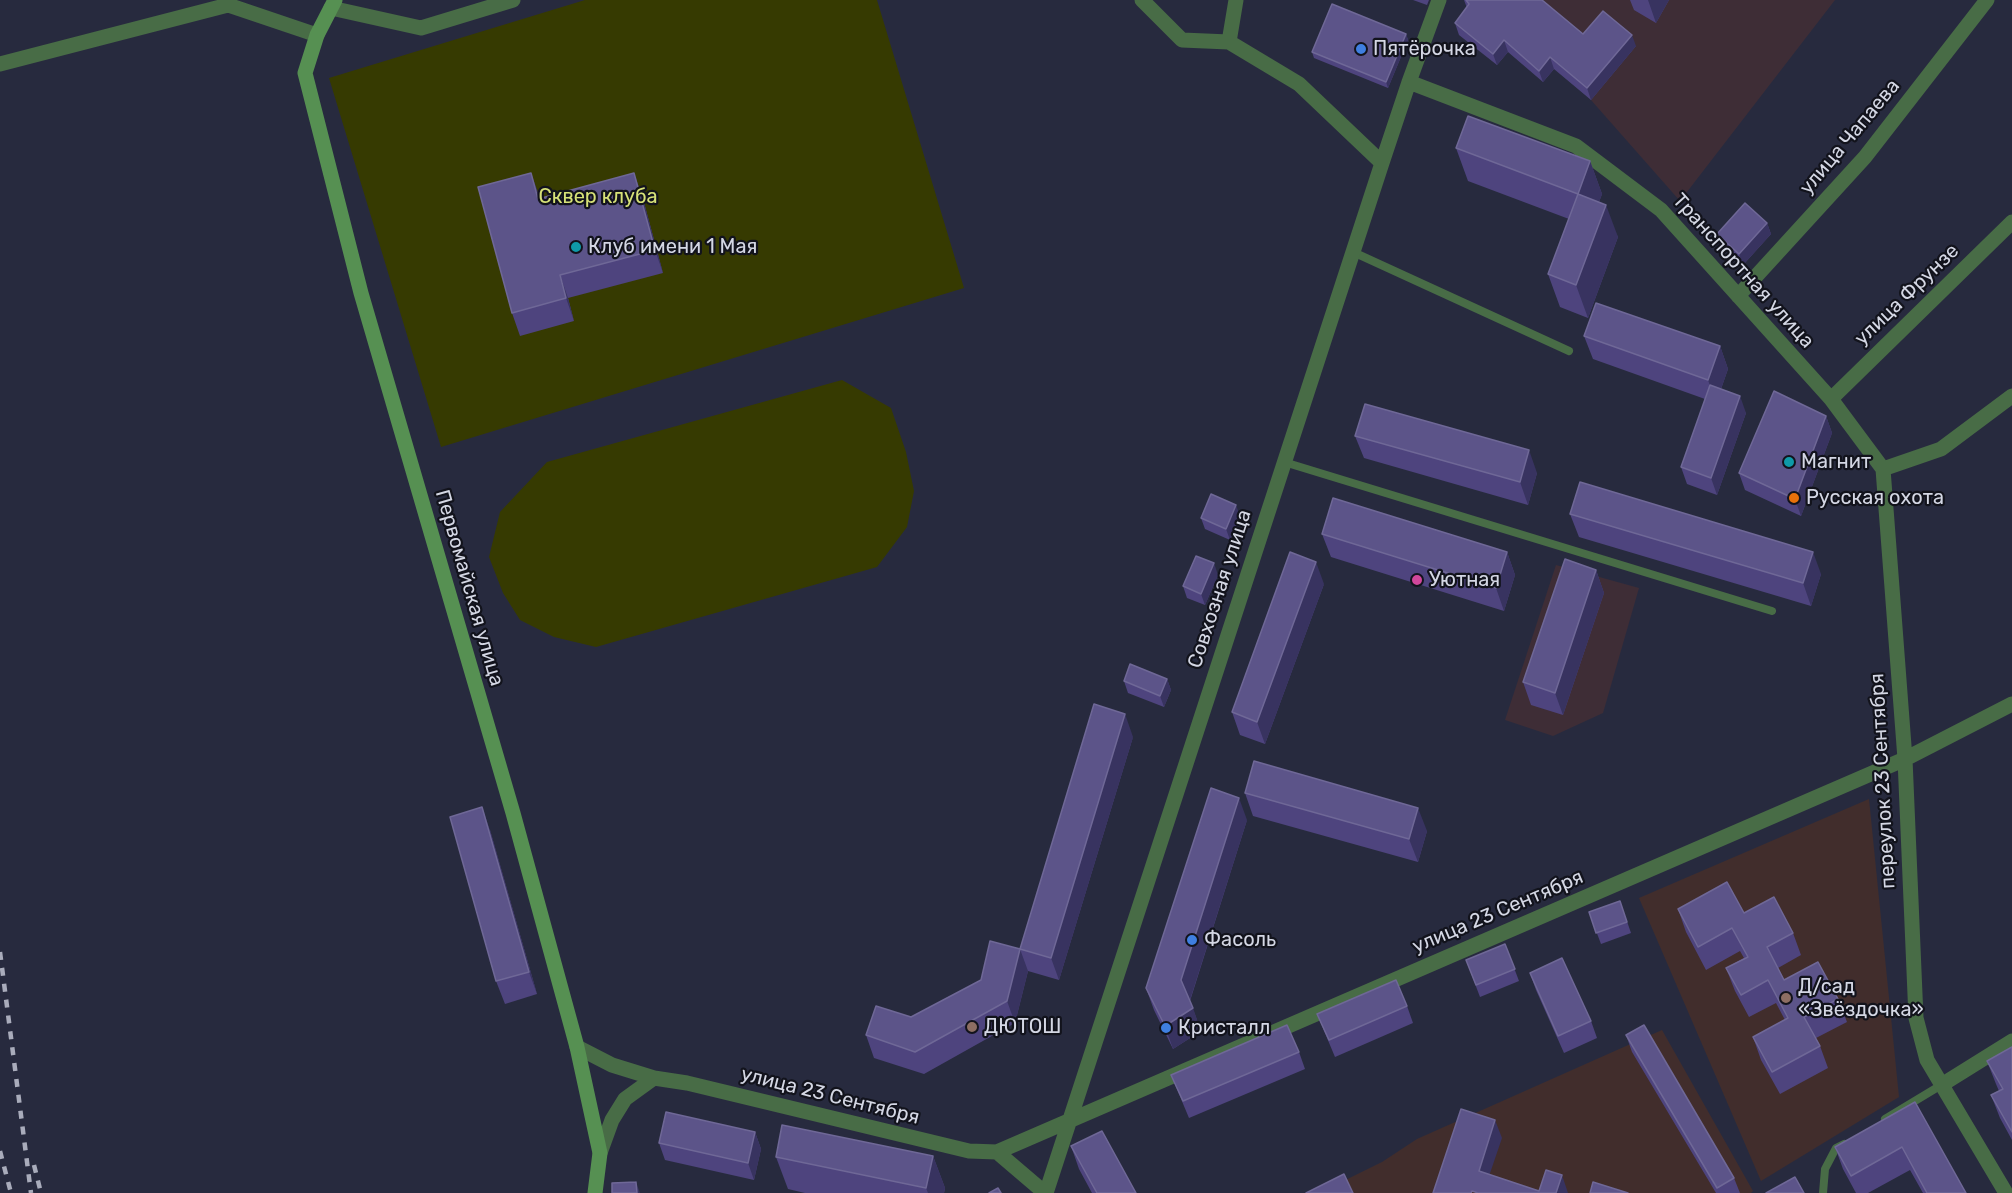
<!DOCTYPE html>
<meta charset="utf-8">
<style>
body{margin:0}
canvas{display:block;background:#272a3e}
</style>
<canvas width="2012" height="1193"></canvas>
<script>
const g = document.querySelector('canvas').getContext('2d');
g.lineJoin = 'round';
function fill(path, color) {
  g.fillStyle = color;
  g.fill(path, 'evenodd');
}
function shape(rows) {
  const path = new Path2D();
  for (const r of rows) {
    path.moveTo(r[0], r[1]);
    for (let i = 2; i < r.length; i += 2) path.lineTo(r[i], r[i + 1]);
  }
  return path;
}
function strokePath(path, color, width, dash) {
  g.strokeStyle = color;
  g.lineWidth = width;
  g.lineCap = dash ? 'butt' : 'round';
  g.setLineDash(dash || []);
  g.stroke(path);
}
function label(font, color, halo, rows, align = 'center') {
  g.font = font + ' Rubik,sans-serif';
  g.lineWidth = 4.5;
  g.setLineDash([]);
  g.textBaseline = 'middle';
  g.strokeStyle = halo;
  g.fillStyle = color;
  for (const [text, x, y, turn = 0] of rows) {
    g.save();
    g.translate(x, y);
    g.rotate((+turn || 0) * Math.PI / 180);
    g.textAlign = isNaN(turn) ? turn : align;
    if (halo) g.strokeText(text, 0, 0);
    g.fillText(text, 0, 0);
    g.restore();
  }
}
fill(shape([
 [1533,0,1835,0,1680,201,1591,100,1636,46,1587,46],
 [1556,565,1639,588,1603,713,1553,736,1505,720]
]), '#3e2d36');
fill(shape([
 [1869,799,1899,1097,1761,1181,1639,898],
 [1662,1030,1753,1191,1751,1193,1319,1193,1382,1162,1417,1139]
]), '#412d2c');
fill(shape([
 [585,0,877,0,964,288,441,447,329,78],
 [842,380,891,408,906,452,914,491,907,527,877,567,596,647,554,637,520,620,503,593,489,557,500,512,547,462]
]), '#363a01');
strokePath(shape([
 [1353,252,1569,351],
 [1284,462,1772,611],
 [1885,1119,1943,1084],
 [1823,1193,1825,1169,1836,1148,1844,1144]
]), '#486c46', 8);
strokePath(shape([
 [1142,0,1182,40,1229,42,1299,84,1382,163],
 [331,8,421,28,513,0],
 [1229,42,1236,0],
 [0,64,228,5,317,35],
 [1409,82,1576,146,1661,210,1831,399,1883,469],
 [1738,296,1865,157,1987,0],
 [1831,399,2012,222],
 [1883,469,1905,759,1916,1018,1927,1060,2006,1193],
 [1883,469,1941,449,2012,396],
 [577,1047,612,1065,654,1078,687,1083,969,1151,997,1152,1905,759,2012,704],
 [1943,1084,2012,1041],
 [997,1152,1045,1193],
 [600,1153,612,1120,625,1099,654,1078],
 [1046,1193,1382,163,1409,82,1439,0]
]), '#486c46', 15);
strokePath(shape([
 [335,0,317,35,305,73,361,293,513,813,577,1047,600,1153,595,1193]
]), '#569052', 15);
strokePath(shape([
 [0,952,31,1193],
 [0,1151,11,1193],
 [34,1165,41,1193]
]), '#a9acbb', 4.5, [8, 8]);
fill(shape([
 [1413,0,1429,0,1427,5],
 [1464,0,1542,0,1583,34,1636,46,1591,100,1554,69,1543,82,1508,52,1497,65,1459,35,1455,23,1467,8],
 [1630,0,1669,0,1656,23,1634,10],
 [1406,34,1408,40,1388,88,1314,58,1312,52],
 [1456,148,1590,161,1602,194,1599,202,1618,237,1588,318,1560,307,1548,274,1569,219,1468,181],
 [642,195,663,273,568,298,574,321,520,336,512,313,540,198],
 [1767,223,1771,234,1743,265,1721,245,1717,234],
 [1584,336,1720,346,1728,369,1721,389,1746,413,1717,495,1687,484,1681,467,1705,399,1593,359],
 [1826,416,1832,433,1801,516,1745,490,1739,473],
 [1355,436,1537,473,1528,505,1364,458],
 [1570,514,1821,574,1811,606,1579,537],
 [1240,516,1230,540,1205,529,1201,518],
 [1322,534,1507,552,1515,575,1504,611,1331,557],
 [1596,570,1604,593,1563,715,1531,705,1523,682],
 [1218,575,1205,605,1187,598,1183,586],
 [1324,584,1265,744,1240,735,1232,712],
 [1167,679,1171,690,1164,707,1128,693,1124,681],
 [1133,737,1059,980,1028,971,1015,1023,924,1074,874,1058,866,1035,911,1017,981,980,1020,949],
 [1245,793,1427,831,1418,862,1253,816],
 [1247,820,1190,1001,1201,1031,1173,1049,1154,1010,1146,988],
 [490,830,537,994,505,1004,496,981],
 [1620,901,1631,933,1601,944,1589,912],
 [1678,909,1744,913,1793,933,1801,955,1778,968,1784,980,1838,999,1847,1022,1816,1038,1820,1046,1828,1068,1780,1094,1761,1060,1753,1037,1785,1020,1776,1003,1749,1017,1735,991,1726,968,1744,958,1740,951,1706,970,1686,932],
 [1505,944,1519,981,1480,997,1466,960],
 [1530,973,1591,1021,1597,1038,1564,1053,1536,990],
 [1407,1006,1413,1023,1335,1057,1317,1014],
 [1626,1035,1734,1178,1740,1193,1716,1193,1632,1052],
 [2012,1047,2012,1140,2000,1118,1991,1095,1999,1091,1996,1084,1987,1061],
 [1299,1052,1305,1069,1189,1118,1171,1075],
 [1915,1102,1966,1193,1923,1193,1910,1170,1868,1193,1856,1193,1843,1169,1835,1147],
 [755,1132,761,1149,754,1180,665,1160,659,1143],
 [1071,1146,1136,1193,1092,1193,1079,1169],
 [933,1156,945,1188,944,1193,805,1193,788,1189,776,1157]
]), '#4e447e');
fill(shape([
 [1648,0,1669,0,1656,23],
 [1406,34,1408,40,1388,88,1386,82],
 [1632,35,1636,46,1591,100,1587,88],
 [1504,40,1508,52,1497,65,1493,54],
 [1550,57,1554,69,1543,82,1539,71],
 [1590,161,1602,194,1590,227,1578,194],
 [531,173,539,195,546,221,538,199],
 [634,173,642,195,663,273,655,250],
 [1606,205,1618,237,1588,318,1576,285],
 [1767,223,1771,234,1743,265,1739,254],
 [560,275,568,298,574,321,566,298],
 [1720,346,1728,369,1716,403,1708,380],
 [1740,396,1746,413,1717,495,1711,478],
 [1826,416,1832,433,1801,516,1795,499],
 [1529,450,1537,473,1528,505,1520,482],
 [1236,505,1240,516,1230,540,1226,529],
 [1507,552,1515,575,1504,611,1496,588],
 [1813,552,1821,574,1811,606,1803,583],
 [1316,562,1324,584,1265,744,1257,722],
 [1214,563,1218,575,1205,605,1201,594],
 [1596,570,1604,593,1563,715,1555,693],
 [1167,679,1171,690,1164,707,1160,696],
 [1125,714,1133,737,1059,980,1051,958],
 [1239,798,1247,820,1189,1003,1181,980],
 [482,807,490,830,537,994,529,972],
 [1418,808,1427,831,1418,862,1409,839],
 [1020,949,1028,971,1015,1023,1007,1001],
 [1193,1008,1201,1031,1173,1049,1165,1026],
 [1495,1120,1502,1138,1485,1188,1479,1171],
 [755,1132,761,1149,754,1180,748,1163],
 [933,1156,945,1188,944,1193,928,1193,926,1188],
 [1562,1175,1568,1193,1556,1193],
 [636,1182,640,1193,637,1193]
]), '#383360');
const building = shape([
 [1466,0,1542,0,1583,34,1603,11,1632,35,1587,88,1550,57,1539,71,1504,40,1493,54,1455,23,1469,4,1466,0],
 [1332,4,1406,34,1386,82,1312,52,1332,4],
 [1468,116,1590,161,1578,194,1456,148,1468,116],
 [531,173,538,199,634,173,655,250,560,275,566,298,512,313,478,187,531,173],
 [1578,194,1606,205,1576,285,1548,274,1578,194],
 [1745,203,1767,223,1739,254,1717,234,1745,203],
 [1596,303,1720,346,1708,380,1584,336,1596,303],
 [1710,385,1740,396,1711,478,1681,467,1710,385],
 [1774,391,1826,416,1795,499,1739,473,1774,391],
 [1365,404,1529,450,1520,482,1355,436,1365,404],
 [1580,482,1813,552,1803,583,1570,514,1580,482],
 [1211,494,1236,505,1226,529,1201,518,1211,494],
 [1333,498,1507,552,1496,588,1322,534,1333,498],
 [1290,552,1316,562,1257,722,1232,712,1290,552],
 [1196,556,1214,563,1201,594,1183,586,1196,556],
 [1565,559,1596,570,1555,693,1523,682,1565,559],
 [1130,664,1167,679,1160,696,1124,681,1130,664],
 [1094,704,1125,714,1051,958,1020,949,1094,704],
 [1254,761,1418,808,1409,839,1245,793,1254,761],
 [1211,788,1239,798,1181,980,1193,1008,1165,1026,1146,988,1211,788],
 [482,807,529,972,496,981,450,817,482,807],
 [1727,882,1744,913,1774,897,1793,933,1767,947,1784,980,1818,962,1838,999,1804,1017,1820,1046,1772,1072,1753,1037,1788,1018,1768,980,1741,995,1726,968,1748,957,1732,928,1698,947,1678,909,1727,882],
 [1620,901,1627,922,1596,933,1589,912,1620,901],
 [990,941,1020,949,1007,1001,915,1052,866,1035,876,1006,911,1017,981,980,990,941],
 [1505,944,1515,969,1476,985,1466,960,1505,944],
 [1562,958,1591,1021,1558,1036,1530,973,1562,958],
 [1396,980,1407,1006,1329,1040,1317,1014,1396,980],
 [1287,1025,1299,1052,1183,1101,1171,1075,1287,1025],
 [1644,1025,1734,1178,1717,1188,1626,1035,1644,1025],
 [2012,1047,2012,1132,1991,1095,2003,1089,1987,1061,2012,1047],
 [1915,1102,1966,1193,1927,1193,1902,1147,1851,1176,1835,1147,1915,1102],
 [1461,1109,1495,1120,1479,1171,1539,1191,1546,1170,1562,1175,1556,1193,1478,1193,1472,1191,1471,1193,1433,1193,1461,1109],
 [666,1112,755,1132,748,1163,659,1143,666,1112],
 [782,1125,933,1156,926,1188,776,1157,782,1125],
 [1102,1131,1136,1193,1097,1193,1071,1146,1102,1131],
 [1344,1174,1353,1193,1306,1193,1344,1174],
 [1795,1177,1804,1193,1766,1193,1795,1177],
 [636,1182,637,1193,612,1193,612,1183,636,1182],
 [1593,1182,1628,1193,1590,1193,1593,1182],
 [998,1188,1001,1193,989,1193,998,1188]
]);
fill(building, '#5c5489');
strokePath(building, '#6f6897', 1.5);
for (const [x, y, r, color] of [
 [1361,49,6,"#3f7fe0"],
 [576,247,6,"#0f9aa8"],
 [1789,462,6,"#0f9aa8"],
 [1794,498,6,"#e8710a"],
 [1417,580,6,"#d1479c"],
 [1192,940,6,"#3f7fe0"],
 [1786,998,6,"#8d6e63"],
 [972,1027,6,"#8d6e63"],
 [1166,1028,6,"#3f7fe0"]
]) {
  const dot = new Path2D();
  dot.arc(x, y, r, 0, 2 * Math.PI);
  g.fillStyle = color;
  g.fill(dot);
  strokePath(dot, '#12131c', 2);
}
label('20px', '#d4d7e4', '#12131c', [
 ["Пятёрочка",1373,49],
 ["Клуб имени 1 Мая",588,247],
 ["Магнит",1801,462],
 ["Русская охота",1806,498],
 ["Уютная",1429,580],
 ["Фасоль",1204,940],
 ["Д/сад",1798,987],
 ["«Звёздочка»",1798,1010],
 ["ДЮТОШ",984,1027],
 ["Кристалл",1178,1028]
], 'left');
label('20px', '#d4d7e4', '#12131c', [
 ["улица Чапаева",1850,137,-50],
 ["Транспортная улица",1743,271,48],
 ["улица Фрунзе",1907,295,-44],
 ["Первомайская улица",469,588,74],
 ["Совхозная улица",1220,589,-72],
 ["переулок 23 Сентября",1883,781,-93],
 ["улица 23 Сентября",1498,912,-23],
 ["улица 23 Сентября",830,1096,14]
]);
label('20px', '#d7e278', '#12131c', [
 ["Сквер клуба",598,197]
]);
</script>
